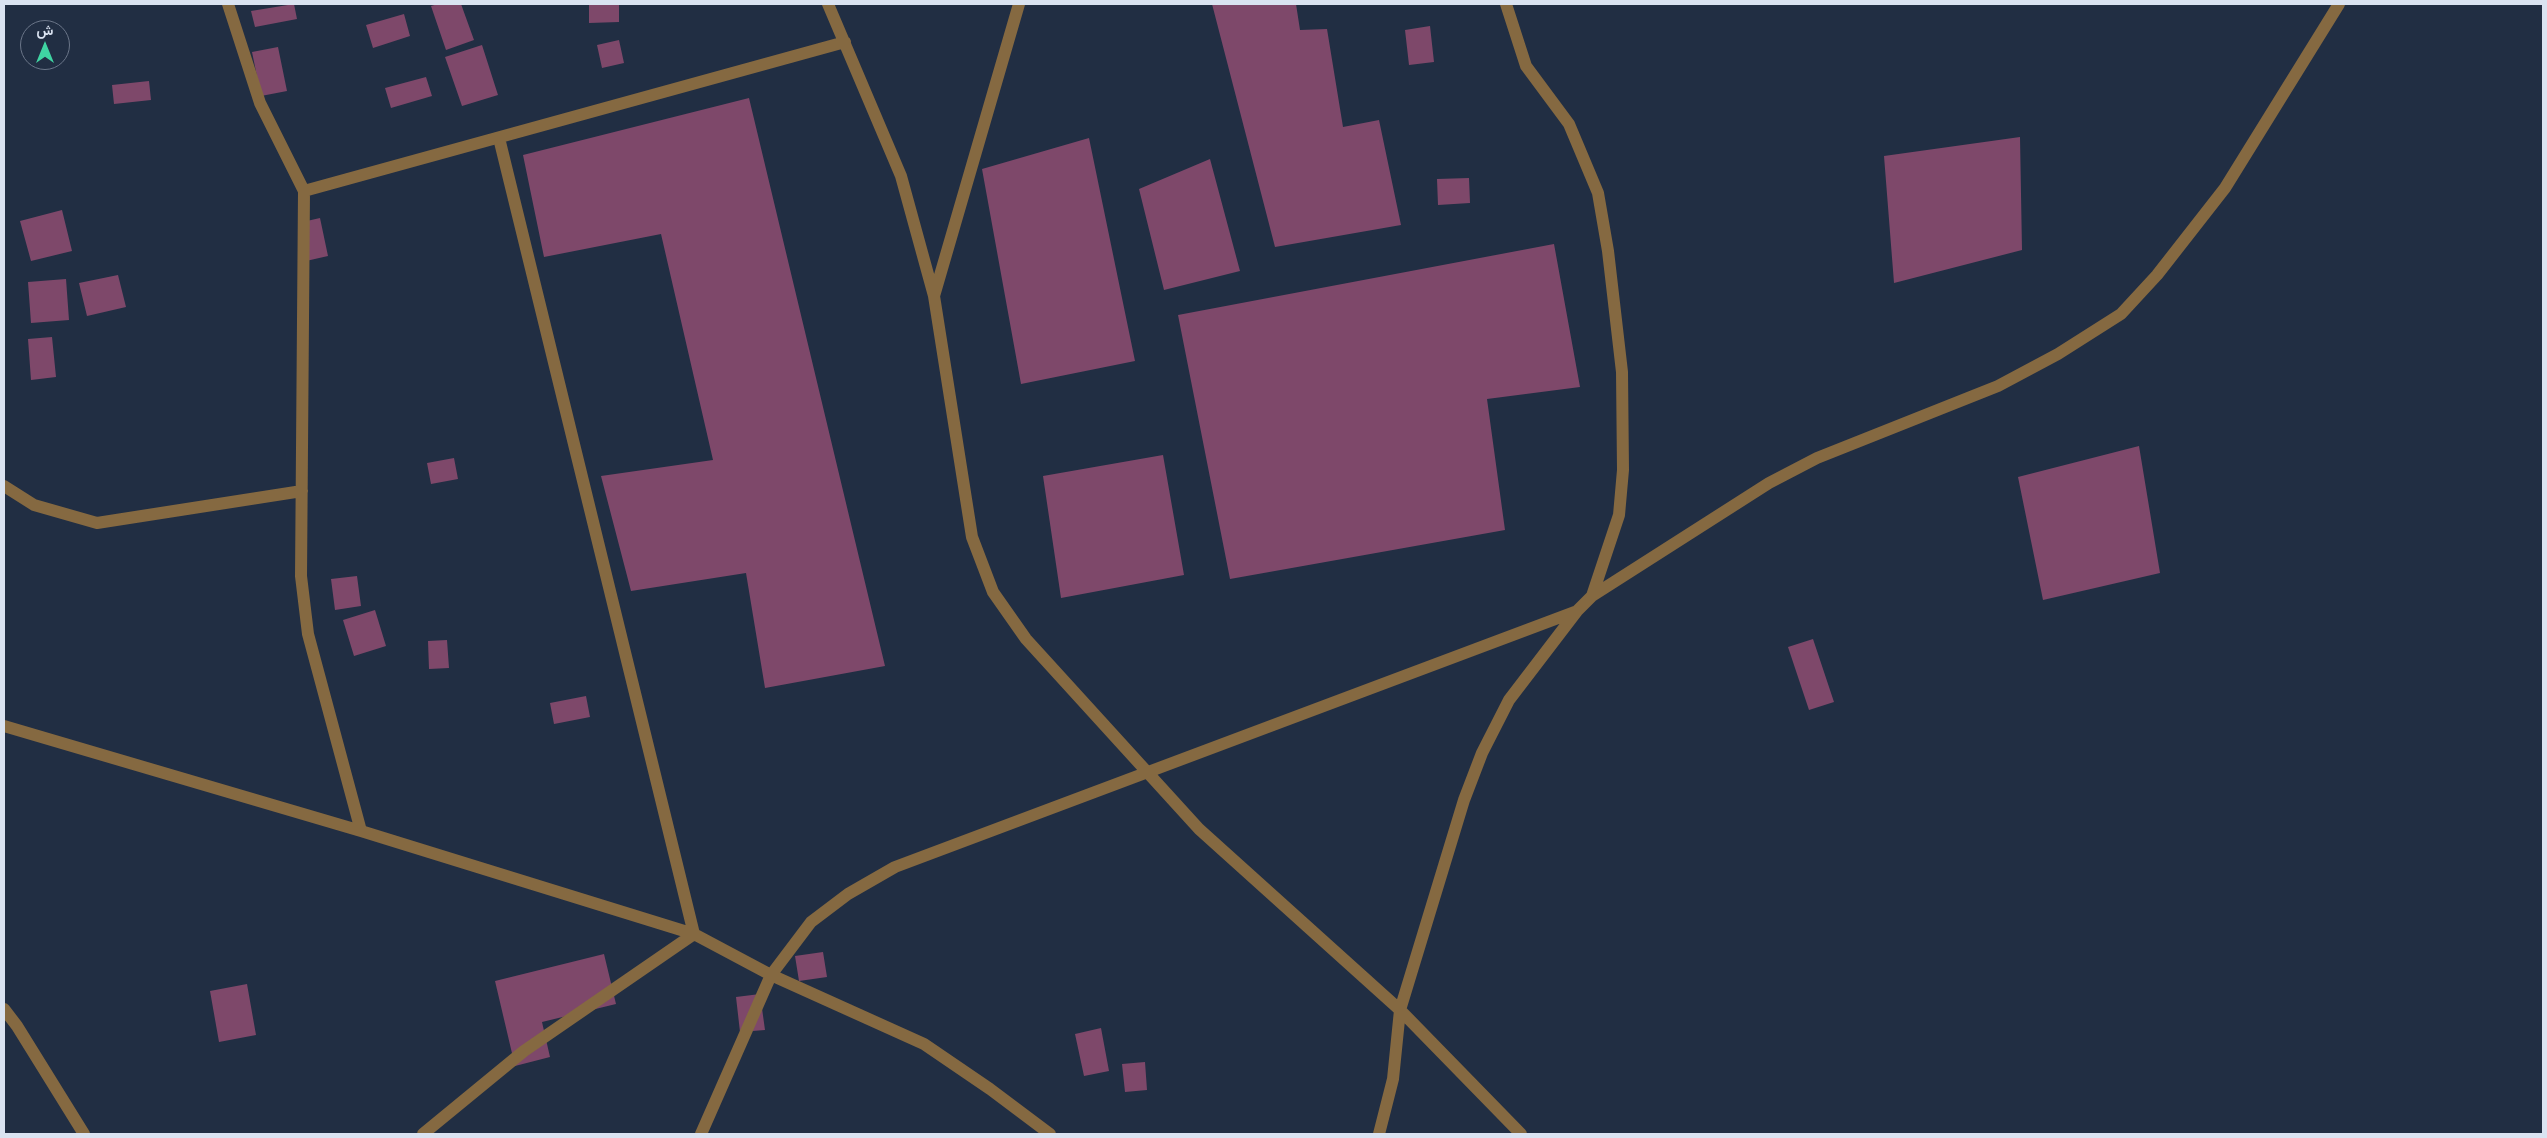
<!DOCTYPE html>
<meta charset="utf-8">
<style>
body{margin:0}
#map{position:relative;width:2547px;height:1138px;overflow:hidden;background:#212e43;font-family:Figtree,Vazirmatn,sans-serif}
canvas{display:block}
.frame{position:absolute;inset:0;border:5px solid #dae3f1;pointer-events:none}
.north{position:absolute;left:20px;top:20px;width:50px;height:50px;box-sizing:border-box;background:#212e43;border:1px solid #6b7689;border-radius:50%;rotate:0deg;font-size:14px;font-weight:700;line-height:20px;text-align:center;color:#dae3f1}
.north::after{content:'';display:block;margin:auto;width:18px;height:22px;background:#3fd4a2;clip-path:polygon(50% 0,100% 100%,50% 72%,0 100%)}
</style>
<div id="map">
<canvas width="2547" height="1138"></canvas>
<div class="frame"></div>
<div class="north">ش</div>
</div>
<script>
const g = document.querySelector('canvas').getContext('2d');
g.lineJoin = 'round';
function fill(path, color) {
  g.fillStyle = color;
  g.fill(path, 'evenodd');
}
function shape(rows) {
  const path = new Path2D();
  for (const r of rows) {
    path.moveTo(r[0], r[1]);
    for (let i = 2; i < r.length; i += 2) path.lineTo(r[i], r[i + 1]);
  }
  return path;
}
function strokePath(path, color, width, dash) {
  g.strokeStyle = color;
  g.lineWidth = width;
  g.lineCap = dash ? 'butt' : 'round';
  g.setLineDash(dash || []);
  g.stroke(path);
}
fill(shape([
 [294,4,297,19,255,27,251,11],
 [438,4,461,4,474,40,446,50,431,6],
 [589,4,619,4,619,22,589,23],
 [1212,4,1296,4,1300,30,1327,29,1343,127,1379,120,1401,225,1275,247],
 [404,14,410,36,373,48,366,25],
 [1430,26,1434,62,1409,65,1405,30],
 [619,40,624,63,602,68,597,45],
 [482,45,498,95,462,106,445,57],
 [278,47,287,91,261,96,252,52],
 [426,77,432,96,391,108,385,88],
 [149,81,151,100,114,104,112,85],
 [749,98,885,666,765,688,746,573,631,591,601,476,713,460,661,234,544,257,523,155],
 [2020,137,2022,250,1894,283,1884,156],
 [1089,138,1135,361,1021,384,982,169],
 [1210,159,1240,271,1164,290,1139,189],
 [1469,178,1470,203,1438,205,1437,179],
 [62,210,72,251,31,261,20,221],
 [320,218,328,256,306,261,298,223],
 [1554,244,1580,387,1487,399,1505,530,1230,579,1178,315],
 [118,275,126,307,87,316,79,283],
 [66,279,69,320,31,323,28,282],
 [52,337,56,377,31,380,28,339],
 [2139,446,2160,573,2043,600,2018,477],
 [1163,455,1184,575,1061,598,1043,476],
 [454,458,458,479,431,484,427,463],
 [357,576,361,606,335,610,331,579],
 [375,610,386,646,354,656,343,620],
 [1813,639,1834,702,1809,710,1788,647],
 [447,640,449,668,429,669,428,641],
 [586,696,590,717,554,724,550,703],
 [823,952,827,977,799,981,795,956],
 [604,954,616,1004,542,1022,550,1057,515,1066,495,981],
 [247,984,256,1035,219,1042,210,991],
 [760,994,765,1030,740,1032,736,997],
 [1101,1028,1109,1071,1084,1076,1075,1034],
 [1145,1062,1147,1090,1125,1092,1122,1064]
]), '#7e486a');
strokePath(shape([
 [228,4,260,103,304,191,301,576,308,634,361,831],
 [828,4,901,176,934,296,972,537,993,592,1026,639,1199,829,1400,1010,1521,1134],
 [1506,4,1526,66,1569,124,1598,193,1608,251,1622,372,1623,470,1619,515,1592,596],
 [499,138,694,934],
 [304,191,845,42],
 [934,296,1019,4],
 [4,486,34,505,97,523,302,491],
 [4,726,361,831,694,934,771,975,924,1044,990,1089,1050,1134],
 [4,1009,17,1026,84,1134],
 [423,1134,524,1051,694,934],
 [701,1134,771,975,811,922,848,894,895,867,1577,611],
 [1379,1134,1393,1079,1400,1010,1464,800,1482,753,1509,700,1577,611,1592,596,1769,483,1817,458,1998,386,2058,354,2121,314,2157,275,2225,188,2339,4]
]), '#856941', 12);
</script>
